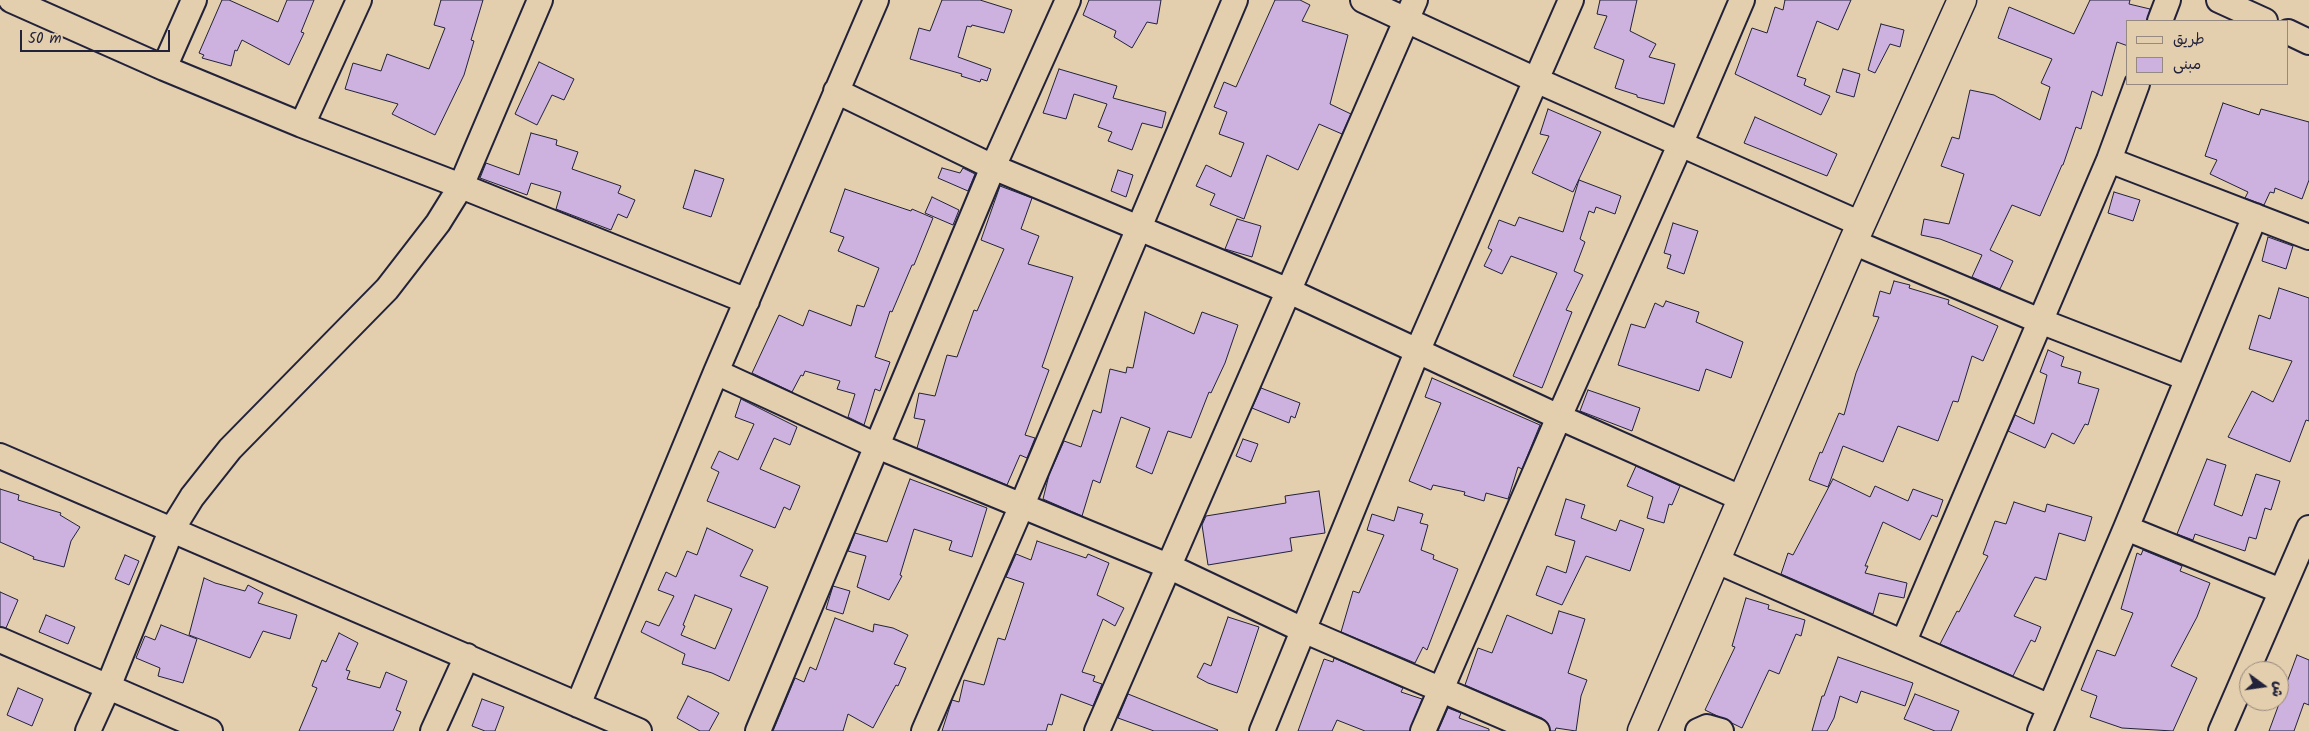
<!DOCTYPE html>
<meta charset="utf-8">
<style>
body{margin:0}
#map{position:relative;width:2309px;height:731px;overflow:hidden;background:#e3cead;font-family:Kalam,"Playpen Sans Arabic",sans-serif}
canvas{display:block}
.legend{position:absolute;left:2126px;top:20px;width:162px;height:65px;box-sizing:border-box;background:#e3cead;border:1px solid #96897f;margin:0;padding:6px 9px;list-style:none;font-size:15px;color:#22223b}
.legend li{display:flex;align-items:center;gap:10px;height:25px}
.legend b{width:25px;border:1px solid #96897f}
.north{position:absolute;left:2239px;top:661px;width:50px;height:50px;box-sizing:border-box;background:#e3cead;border:1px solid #96897f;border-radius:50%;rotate:104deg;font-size:14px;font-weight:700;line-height:20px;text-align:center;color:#22223b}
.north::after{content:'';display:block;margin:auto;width:18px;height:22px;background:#22223b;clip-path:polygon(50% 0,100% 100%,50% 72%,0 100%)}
.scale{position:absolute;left:20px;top:30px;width:150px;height:22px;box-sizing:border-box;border:2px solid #22223b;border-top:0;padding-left:6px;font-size:15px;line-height:18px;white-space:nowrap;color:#22223b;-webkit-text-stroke:4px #e3cead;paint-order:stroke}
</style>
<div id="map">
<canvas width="2309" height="731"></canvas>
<ul class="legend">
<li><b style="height:6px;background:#e3cead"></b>طريق</li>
<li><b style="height:14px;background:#cdb1de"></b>مبنى</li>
</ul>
<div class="north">ش</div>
<div class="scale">50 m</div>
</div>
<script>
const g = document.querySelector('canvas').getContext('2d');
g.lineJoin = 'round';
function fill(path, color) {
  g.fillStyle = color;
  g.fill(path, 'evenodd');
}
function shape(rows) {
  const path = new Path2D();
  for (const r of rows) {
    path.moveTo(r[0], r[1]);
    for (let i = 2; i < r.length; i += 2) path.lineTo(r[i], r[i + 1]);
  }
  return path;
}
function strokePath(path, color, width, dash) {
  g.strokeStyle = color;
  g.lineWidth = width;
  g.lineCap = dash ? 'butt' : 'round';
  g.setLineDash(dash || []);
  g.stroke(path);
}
const building = shape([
 [222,0,229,0,278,22,287,0,314,0,301,32,304,33,289,65,242,40,237,51,235,50,231,66,202,58,204,55,199,53,222,0],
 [441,0,483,0,471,40,474,41,464,75,435,135,392,114,398,104,345,89,353,63,381,71,387,54,429,69,445,28,434,25,441,0],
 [942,0,980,0,1012,10,1004,33,972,25,971,27,967,26,958,57,991,69,987,81,981,79,980,82,961,76,962,74,910,59,919,28,930,31,942,0],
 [1089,0,1161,0,1157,24,1147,22,1132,48,1114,37,1116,31,1083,15,1089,0],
 [1275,0,1300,0,1310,5,1302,21,1348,35,1330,104,1351,114,1342,134,1319,124,1298,170,1267,155,1244,219,1210,205,1215,194,1196,186,1206,165,1231,177,1244,143,1219,134,1227,112,1214,107,1224,82,1236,87,1275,0],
 [1600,0,1637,0,1630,31,1656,44,1649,57,1675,64,1664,104,1637,97,1637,95,1615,88,1624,60,1594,48,1607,16,1597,14,1600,0],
 [1785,0,1851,0,1838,30,1817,21,1797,76,1806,79,1804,85,1830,96,1821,115,1735,74,1752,28,1767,33,1775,7,1783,10,1785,0],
 [2090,0,2130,0,2129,4,2150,9,2147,21,2128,21,2128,46,2117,42,2102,96,2092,91,2081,129,2076,127,2063,165,2062,165,2040,216,2012,205,1990,250,2013,261,2000,289,1972,277,1982,255,1940,239,1921,235,1924,219,1949,224,1964,174,1941,166,1952,137,1959,139,1970,90,1994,95,2040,120,2050,87,2041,83,2052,59,1998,38,2009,7,2074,34,2090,0],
 [1881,24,1904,30,1900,47,1890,44,1875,73,1868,70,1881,24],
 [539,62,574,79,564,100,552,95,537,125,515,114,539,62],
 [1059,69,1117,86,1113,98,1166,112,1162,128,1142,123,1132,150,1108,141,1112,132,1098,127,1107,104,1074,94,1066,119,1043,113,1059,69],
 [1843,69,1860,74,1854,97,1836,92,1843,69],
 [2223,103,2259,115,2261,109,2309,122,2309,180,2302,199,2275,188,2274,193,2270,192,2264,205,2245,198,2248,192,2210,174,2217,160,2205,156,2223,103],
 [1548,109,1601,132,1573,192,1532,173,1549,136,1540,134,1548,109],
 [1755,117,1837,154,1827,176,1744,143,1755,117],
 [531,133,557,140,556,145,578,152,572,169,621,186,618,193,635,200,627,218,618,214,611,230,556,209,561,192,531,183,527,195,480,178,486,163,519,175,531,133],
 [942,168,960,173,963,168,975,174,968,191,938,178,942,168],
 [695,170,724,179,711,217,683,208,695,170],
 [1118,170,1133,175,1126,197,1111,191,1118,170],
 [1579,180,1621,196,1615,214,1596,207,1594,213,1589,211,1580,239,1585,242,1574,271,1583,275,1566,310,1572,312,1542,388,1513,376,1557,273,1511,256,1502,274,1484,266,1492,250,1488,248,1499,220,1515,226,1519,217,1563,232,1579,180],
 [1000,186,1032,198,1021,229,1039,236,1028,264,1073,277,1042,367,1049,370,1025,435,1035,438,1027,458,1020,455,1007,485,917,448,925,420,914,418,919,393,935,396,947,355,957,357,974,310,977,311,1004,249,981,240,1000,186],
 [845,189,911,211,912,209,933,218,914,265,912,265,892,312,890,311,875,357,890,362,880,391,875,389,864,425,848,417,855,394,837,389,840,381,805,371,803,376,801,375,792,392,752,373,779,315,803,326,809,310,851,326,857,305,864,307,879,268,838,251,844,237,830,232,845,189],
 [2114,192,2140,200,2133,221,2108,213,2114,192],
 [932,197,959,210,953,225,925,213,932,197],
 [1237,219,1261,226,1252,257,1225,249,1237,219],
 [1673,223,1698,231,1684,274,1667,268,1671,255,1664,253,1673,223],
 [2268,237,2293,246,2286,269,2262,261,2268,237],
 [1894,281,1910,285,1909,288,1949,300,1948,304,1998,326,1983,361,1972,356,1958,402,1953,401,1938,441,1898,426,1883,462,1843,446,1828,487,1809,480,1820,452,1822,453,1839,413,1844,415,1856,373,1879,317,1873,316,1880,291,1890,294,1894,281],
 [2279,288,2309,298,2309,421,2306,420,2290,462,2228,437,2252,391,2273,402,2292,361,2249,349,2259,315,2270,319,2279,288],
 [1666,301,1699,312,1696,322,1743,342,1731,378,1706,369,1699,391,1618,365,1631,324,1645,328,1655,303,1663,307,1666,301],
 [1145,312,1194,334,1202,312,1238,325,1225,363,1211,393,1209,392,1191,438,1168,431,1152,474,1136,467,1150,428,1121,417,1100,483,1093,480,1082,516,1043,499,1049,475,1064,441,1081,447,1093,410,1101,413,1110,369,1126,373,1127,367,1133,368,1145,312],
 [2048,350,2064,357,2061,366,2081,372,2078,383,2099,389,2088,425,2085,424,2074,444,2052,433,2045,448,2008,431,2015,415,2034,424,2047,375,2040,372,2048,350],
 [1432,378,1540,425,1522,469,1518,467,1508,499,1486,493,1484,501,1464,495,1465,492,1433,485,1431,490,1409,481,1441,403,1425,397,1432,378],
 [1261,388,1300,403,1295,418,1291,416,1289,423,1252,408,1261,388],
 [1588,390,1640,408,1632,431,1580,411,1588,390],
 [741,399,797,427,790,445,774,438,760,469,800,486,790,510,784,507,775,528,707,501,719,472,711,468,719,451,738,460,754,424,735,417,741,399],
 [1243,439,1258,444,1251,462,1236,456,1243,439],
 [2207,459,2226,465,2214,505,2242,516,2256,474,2280,481,2271,510,2265,508,2256,539,2249,537,2245,551,2195,534,2193,540,2177,534,2207,459],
 [1636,466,1680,486,1672,505,1669,504,1664,523,1647,518,1653,497,1627,486,1636,466],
 [910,479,987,508,972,557,949,550,952,541,914,529,900,575,902,576,889,600,857,587,866,556,848,551,855,533,887,542,910,479],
 [1833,479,1870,497,1875,486,1908,501,1913,489,1943,500,1937,517,1932,515,1920,540,1883,522,1865,566,1868,566,1865,573,1907,583,1904,598,1879,593,1873,614,1781,574,1788,553,1793,555,1833,479],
 [0,489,19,495,18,500,61,513,60,515,80,527,71,541,64,567,33,559,34,557,0,542,0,489],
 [1319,491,1325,533,1290,538,1292,551,1208,565,1202,525,1206,516,1286,503,1285,496,1319,491],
 [1566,499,1585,505,1581,518,1616,531,1620,520,1644,529,1630,571,1586,556,1562,605,1536,595,1547,566,1566,573,1575,541,1555,535,1566,499],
 [2014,502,2045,512,2047,504,2092,517,2085,541,2059,533,2046,580,2035,577,2014,616,2041,627,2035,642,2031,640,2013,676,1940,644,1957,611,1959,612,1988,556,1983,554,1995,521,2006,524,2014,502],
 [1398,507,1423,514,1420,523,1428,525,1421,550,1434,555,1433,559,1458,569,1427,650,1423,647,1415,663,1341,632,1353,591,1359,593,1384,535,1367,530,1372,514,1394,521,1398,507],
 [707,528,753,550,740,576,768,587,729,681,712,673,682,664,685,654,641,632,646,621,659,626,674,596,658,590,666,572,676,577,687,551,697,555,707,528],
 [695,595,732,609,715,649,681,635,685,626,683,625,695,595],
 [1037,541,1086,558,1088,554,1109,563,1097,595,1124,608,1115,626,1103,619,1082,672,1095,676,1093,681,1102,684,1093,706,1061,694,1052,725,1048,724,1046,731,942,731,952,700,959,702,964,680,984,685,998,638,1005,640,1024,583,1006,577,1016,554,1031,560,1037,541],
 [2143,550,2182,566,2180,571,2210,583,2197,617,2171,666,2197,678,2173,731,2122,728,2090,717,2097,696,2081,690,2097,650,2115,656,2133,613,2121,609,2137,553,2141,555,2143,550],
 [125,555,139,561,129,585,115,579,125,555],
 [204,578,215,583,245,591,248,585,263,593,258,603,297,615,290,639,263,631,250,658,189,635,204,578],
 [833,586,850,591,843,614,826,609,833,586],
 [0,592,18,600,6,628,0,627,0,592],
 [1746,598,1769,605,1768,609,1805,620,1801,636,1796,634,1779,674,1769,670,1742,728,1705,710,1735,647,1732,646,1746,598],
 [1559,611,1585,619,1568,673,1587,680,1581,696,1576,731,1556,728,1555,731,1550,731,1548,723,1542,718,1465,685,1478,648,1492,653,1507,615,1552,634,1559,611],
 [46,615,75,627,68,644,39,632,46,615],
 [1228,617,1259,627,1237,693,1208,683,1197,677,1204,663,1211,666,1228,617],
 [835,618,873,632,874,624,893,628,908,635,894,664,906,668,898,686,896,685,873,728,848,714,843,731,773,731,795,678,804,682,810,667,816,670,835,618],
 [161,625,197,639,183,683,158,676,160,668,136,658,145,636,155,640,161,625],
 [339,633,358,643,346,670,350,671,347,679,380,688,386,672,407,681,396,710,401,712,393,731,299,731,317,688,312,686,322,660,326,662,339,633],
 [2297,655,2309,660,2309,705,2304,703,2294,731,2269,731,2297,655],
 [1838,657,1913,683,1905,706,1861,691,1857,703,1840,696,1834,718,1827,731,1812,731,1822,696,1824,696,1838,657],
 [1334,658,1403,688,1401,692,1422,699,1410,731,1365,731,1337,720,1332,731,1298,731,1324,659,1333,662,1334,658],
 [18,688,43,699,32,726,7,715,18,688],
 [1128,694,1218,730,1217,731,1154,731,1118,718,1128,694],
 [1915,694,1959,711,1951,731,1935,731,1904,719,1915,694],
 [688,696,719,713,709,731,700,731,677,718,688,696],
 [482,699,504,707,495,731,485,731,472,726,482,699],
 [1448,708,1461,713,1459,718,1489,729,1489,731,1438,731,1448,708]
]);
fill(building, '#cdb1de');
strokePath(building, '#22223b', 1);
const minor = shape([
 [11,0,164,68,302,125,461,186,747,301],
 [1363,0,1536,80,1861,224],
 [2219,0,2265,21],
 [2160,21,2168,0],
 [2288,32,2309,42],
 [164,68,194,0],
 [836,91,993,167,1289,291,1559,417,1743,499],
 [302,125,359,0],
 [2109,160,2309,237],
 [1853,242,2040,321,2187,378],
 [716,372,877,446,1168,566,1303,630,1537,731],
 [0,456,639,731],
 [2126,528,2281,591],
 [1717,561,2050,707],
 [0,640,210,731],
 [1904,641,2109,160,2137,84],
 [578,705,716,372,876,0],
 [88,731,108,687,171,531,192,497,230,449,387,289,438,223,461,186,540,0],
 [433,731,467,656],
 [758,731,993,167,1068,0],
 [924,731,1022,505,1235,0],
 [1097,731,1415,0],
 [1262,731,1417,352,1571,0],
 [1423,731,1559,417,1680,145,1742,0],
 [1698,731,1707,727,1721,731],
 [2040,731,2126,528,2255,216],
 [2221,731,2309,528]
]);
const tertiary = shape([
 [1642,731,1853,242,1962,0]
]);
strokePath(minor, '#22223b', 28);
strokePath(tertiary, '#22223b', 31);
strokePath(minor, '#e3cead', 24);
strokePath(tertiary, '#e3cead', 28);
</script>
